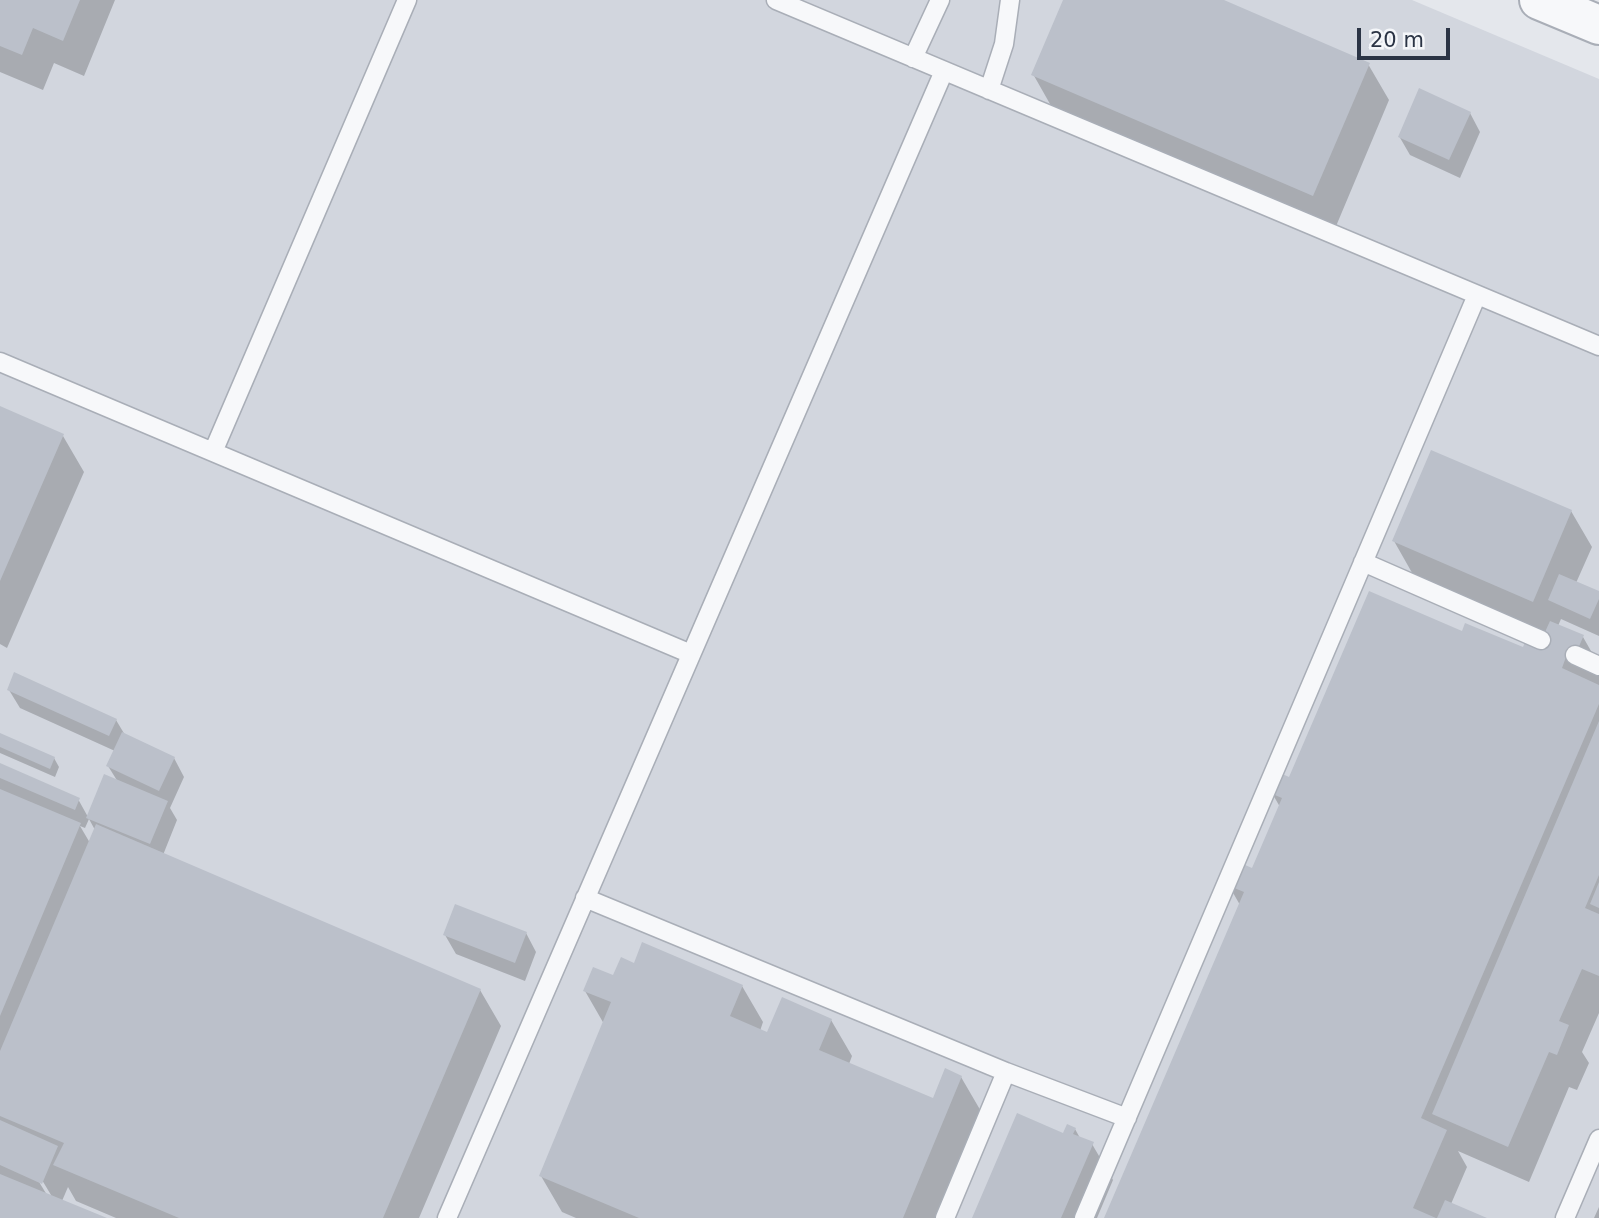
<!DOCTYPE html>
<style>
body{margin:0}
#map{position:relative;width:1599px;height:1218px;overflow:hidden;background:#e4e7ec;font-family:"DejaVu Sans",sans-serif}
canvas{display:block}
.scale{position:absolute;left:1357px;top:28px;width:93px;height:32px;box-sizing:border-box;border:4px solid #2b3445;border-top:0;padding-left:9px;font-size:21px;line-height:24px;white-space:nowrap;color:#2b3445;-webkit-text-stroke:5px #f4f6f9;paint-order:stroke}
</style>
<div id="map">
<canvas width="1599" height="1218"></canvas>
<div class="scale">20 m</div>
</div>
<script>
const g = document.querySelector('canvas').getContext('2d');
g.lineJoin = 'round';
function fill(path, color) {
  g.fillStyle = color;
  g.fill(path, 'evenodd');
}
function shape(rows) {
  const path = new Path2D();
  for (const r of rows) {
    path.moveTo(r[0], r[1]);
    for (let i = 2; i < r.length; i += 2) path.lineTo(r[i], r[i + 1]);
  }
  return path;
}
function strokePath(path, color, width, dash) {
  g.strokeStyle = color;
  g.lineWidth = width;
  g.lineCap = dash ? 'butt' : 'round';
  g.setLineDash(dash || []);
  g.stroke(path);
}
fill(shape([
 [0,0,1412,0,1599,79,1599,1218,0,1218]
]), '#d2d6de');
fill(shape([
 [0,0,115,0,84,76,54,63,43,90,0,72],
 [1065,0,1220,0,1368,64,1389,100,1334,231,1054,111,1033,74],
 [1470,113,1480,132,1460,178,1410,155,1399,136],
 [0,408,63,436,84,472,7,648,0,644],
 [1571,511,1592,547,1576,583,1599,593,1599,636,1561,619,1558,626,1583,637,1599,665,1599,1013,1582,1052,1589,1063,1577,1090,1569,1087,1529,1182,1458,1151,1467,1167,1451,1204,1482,1218,1106,1218,1240,905,1228,884,1253,870,1280,807,1272,793,1463,633,1524,649,1528,639,1415,578,1394,541],
 [9,690,116,720,125,735,174,758,184,777,170,808,177,820,163,855,480,990,501,1026,419,1218,116,1218,76,1201,68,1187,62,1201,103,1218,0,1218,0,765,78,799,88,817,118,782,108,766,115,751,20,708],
 [89,819,95,830,90,843,80,826,85,828],
 [39,1175,51,1195,47,1195,36,1177],
 [0,734,54,758,59,767,55,777,0,753],
 [526,933,536,952,525,981,456,954,445,935],
 [634,965,742,986,763,1022,760,1031,768,1034,831,1020,852,1056,849,1064,934,1100,961,1077,982,1113,938,1218,576,1218,562,1212,541,1176,604,1024,585,991],
 [1075,1129,1080,1138,1092,1144,1113,1180,1097,1218,974,1218,1064,1136],
 [1599,1207,1599,1218,1594,1218]
]), '#0003');
fill(shape([
 [0,0,80,0,63,41,33,28,22,55,0,46],
 [1063,0,1224,0,1370,63,1313,196,1031,75],
 [1419,88,1471,112,1449,160,1398,137],
 [0,406,64,434,0,581],
 [1431,450,1572,510,1533,602,1392,541],
 [1559,574,1599,591,1599,599,1590,619,1548,600],
 [1369,591,1462,631,1465,623,1523,647,1527,637,1540,643,1550,621,1584,635,1573,660,1566,657,1562,668,1599,685,1599,704,1421,1118,1447,1130,1413,1208,1436,1218,1104,1218,1244,892,1227,885,1236,861,1252,868,1282,798,1270,793,1278,772,1289,777],
 [14,672,117,719,109,736,7,690],
 [1599,721,1599,875,1585,908,1599,914,1599,976,1582,969,1559,1021,1569,1025,1557,1055,1549,1052,1508,1147,1432,1114],
 [122,732,175,757,159,791,106,766],
 [0,733,55,757,50,769,0,747],
 [0,763,80,798,75,810,0,778],
 [104,774,168,801,150,844,86,818],
 [0,789,81,823,0,1016],
 [96,824,481,989,383,1218,179,1218,53,1165,64,1143,0,1116,0,1051],
 [1599,882,1599,908,1590,904],
 [455,904,527,932,515,963,443,935],
 [642,942,743,985,730,1016,767,1032,782,997,832,1019,819,1050,933,1098,945,1068,962,1076,903,1218,639,1218,539,1176,611,1002,583,991,593,967,613,975,621,957,634,963],
 [1017,1113,1063,1133,1067,1124,1076,1128,1073,1134,1094,1142,1061,1218,972,1218],
 [0,1120,58,1146,42,1184,0,1165],
 [0,1174,107,1218,0,1218],
 [1445,1200,1487,1218,1437,1218]
]), '#bbc0ca');
const service = shape([
 [776,0,1599,346],
 [913,58,940,0],
 [989,90,1004,44,1010,0],
 [0,362,691,654],
 [213,452,407,0],
 [1363,562,1541,640],
 [1575,655,1599,666],
 [585,898,1006,1072,1127,1118],
 [447,1218,944,71],
 [945,1218,1006,1072],
 [1084,1218,1477,295],
 [1565,1218,1599,1139]
]);
const tertiary = shape([
 [1539,0,1599,25]
]);
strokePath(service, '#a9aeb7', 21);
strokePath(tertiary, '#a9aeb7', 42);
strokePath(service, '#f7f8fa', 18);
strokePath(tertiary, '#f7f8fa', 38);
</script>
